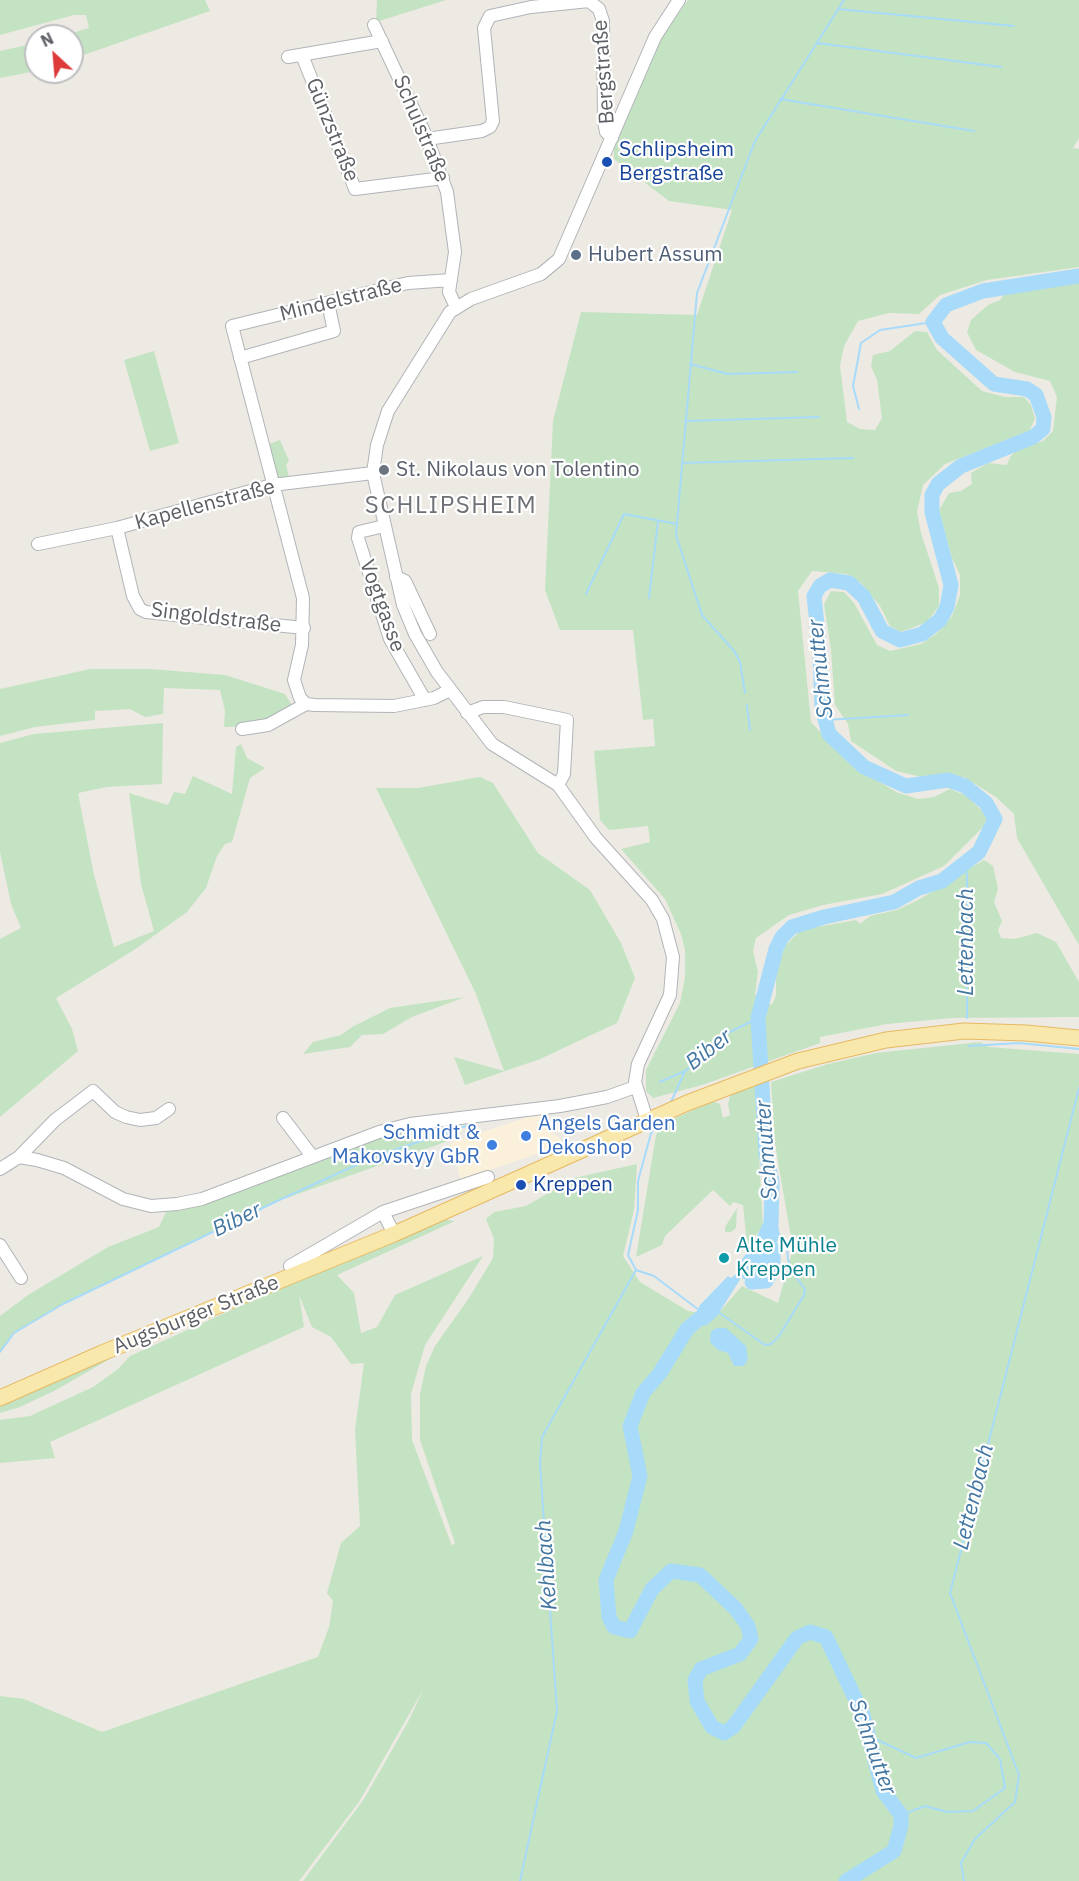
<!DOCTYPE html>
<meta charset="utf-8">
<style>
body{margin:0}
#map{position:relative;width:1079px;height:1881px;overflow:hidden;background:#edeae4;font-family:"IBM Plex Sans",sans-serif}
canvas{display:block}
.north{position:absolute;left:24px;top:24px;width:60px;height:60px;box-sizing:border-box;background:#fff;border:2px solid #bebfc1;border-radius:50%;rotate:334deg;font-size:16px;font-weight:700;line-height:24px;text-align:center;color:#5c5f63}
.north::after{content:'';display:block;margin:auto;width:21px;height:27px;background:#dd3b3a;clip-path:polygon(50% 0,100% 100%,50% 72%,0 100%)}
</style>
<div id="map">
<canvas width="1079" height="1881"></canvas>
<div class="north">N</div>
</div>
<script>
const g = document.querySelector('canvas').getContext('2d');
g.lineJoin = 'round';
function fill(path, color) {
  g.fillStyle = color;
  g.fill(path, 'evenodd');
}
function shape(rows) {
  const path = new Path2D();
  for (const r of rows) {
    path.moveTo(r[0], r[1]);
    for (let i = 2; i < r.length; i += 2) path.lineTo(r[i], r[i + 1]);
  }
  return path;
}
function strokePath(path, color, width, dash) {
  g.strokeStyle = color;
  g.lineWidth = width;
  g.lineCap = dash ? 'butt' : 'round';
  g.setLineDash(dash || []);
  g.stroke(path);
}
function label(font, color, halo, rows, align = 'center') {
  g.font = font + ' "IBM Plex Sans",sans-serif';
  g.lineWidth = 4.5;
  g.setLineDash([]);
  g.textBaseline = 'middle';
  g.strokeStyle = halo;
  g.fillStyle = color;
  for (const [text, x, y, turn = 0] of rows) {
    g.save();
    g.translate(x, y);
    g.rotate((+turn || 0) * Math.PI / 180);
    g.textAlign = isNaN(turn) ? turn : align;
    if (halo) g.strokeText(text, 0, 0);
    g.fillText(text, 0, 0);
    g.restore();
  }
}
fill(shape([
 [543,1112,551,1133,560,1138,562,1145,461,1180,450,1143]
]), '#fbf1da');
fill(shape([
 [0,0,205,0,210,11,72,59,72,36,61,36,89,28,86,15,74,15,0,35],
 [377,0,446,0,376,22],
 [688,0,1079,0,1079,138,1073,148,1079,149,1079,267,987,280,940,295,919,314,889,313,858,321,844,346,840,366,847,422,860,429,875,430,882,418,877,380,871,366,873,355,890,351,915,331,927,332,937,350,982,391,1005,397,1024,397,1031,405,1035,419,1029,431,945,464,923,485,917,512,921,533,939,588,939,606,927,622,901,632,890,626,880,606,861,583,846,574,812,571,798,591,811,722,848,762,896,792,918,799,934,797,950,789,967,796,982,811,988,822,944,866,882,894,823,905,789,915,756,938,753,951,758,972,755,995,772,1005,776,995,776,975,785,946,801,930,856,920,860,924,870,916,897,910,920,899,984,860,993,866,998,889,994,902,1002,921,998,930,1001,938,1015,939,1037,933,1056,942,1079,982,1079,1017,952,1018,887,1024,820,1037,820,1043,702,1085,653,1098,646,1091,646,1070,680,1003,685,977,685,950,681,934,665,899,621,849,650,842,648,826,609,830,600,820,594,751,655,746,653,719,643,720,633,630,560,630,545,590,553,421,581,312,697,315,732,210,669,201,614,159,614,149,646,72,663,35],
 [36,43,36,71,0,78,0,51],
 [1079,282,1079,945,1017,838,1014,814,996,797,964,777,922,777,896,771,851,741,848,724,835,705,831,650,824,604,831,591,844,592,854,603,877,645,890,651,921,644,936,634,952,616,960,595,960,575,952,558,939,510,949,493,961,491,972,484,971,473,988,463,1007,465,1010,457,1016,451,1043,441,1053,431,1057,397,1050,381,1015,372,976,350,967,332,971,320,988,305,1000,300,1006,292],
 [154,351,179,443,150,451,124,360],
 [280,440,289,461,286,465,289,477,276,479,269,444],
 [90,669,150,669,225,675,285,694,293,707,249,726,224,727,225,711,220,690,164,688,163,714,145,717,130,709,95,711,95,720,35,727,0,736,0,689],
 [163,723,162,784,107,787,78,793,94,875,114,947,154,931,141,884,129,793,168,805,174,792,185,794,193,776,232,794,236,747,241,744,247,758,265,768,250,778,232,842,225,844,217,856,206,888,187,912,134,950,56,998,72,1029,78,1051,0,1117,0,939,21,928,11,904,0,852,0,743,34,734],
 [480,777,493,783,538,853,590,890,621,943,635,978,617,1023,540,1059,465,1085,454,1057,504,1071,476,994,376,788,418,788],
 [465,997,412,1017,383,1034,362,1035,350,1047,303,1054,313,1042,341,1035,352,1027,390,1008],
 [980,1042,989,1047,1079,1054,1079,1881,303,1881,364,1799,408,1722,424,1688,359,1802,299,1881,0,1881,0,1696,24,1699,102,1732,318,1657,329,1627,333,1601,327,1593,341,1543,360,1526,355,1430,364,1363,351,1364,331,1337,312,1327,299,1295,304,1327,50,1442,55,1458,0,1463,0,1420,30,1416,93,1387,118,1369,130,1356,350,1256,440,1219,455,1221,337,1275,354,1293,361,1333,377,1327,395,1295,483,1256,425,1345,411,1394,412,1440,452,1546,455,1543,420,1440,420,1394,426,1366,435,1346,469,1298,493,1258,494,1239,486,1219,494,1212,526,1206,574,1178,637,1164,634,1210,623,1256,640,1282,688,1311,716,1316,742,1286,778,1303,793,1249,775,1144,771,1082,828,1064,876,1053],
 [755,1084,763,1227,747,1245,743,1205,733,1202,730,1206,713,1190,665,1236,662,1245,636,1257,656,1135,663,1124,712,1101,720,1104,723,1118,730,1115,728,1104,731,1092],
 [446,1124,451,1140,275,1202,63,1304,14,1333,0,1352,0,1316,28,1295,108,1247,159,1227,166,1212,196,1207,269,1176,371,1140],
 [737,1208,736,1228,731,1232,725,1232,725,1227],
 [120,1353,56,1390,20,1407,0,1413,0,1405]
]), '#c4e3c2');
fill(shape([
 [774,1223,778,1225,780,1236,758,1278,749,1282,742,1278,743,1275,717,1316,707,1325,691,1326,700,1305,728,1276,731,1278,739,1271,736,1267,764,1231,766,1224],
 [717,1328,726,1328,746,1346,748,1359,744,1366,734,1366,728,1353,718,1350,710,1342,711,1331]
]), '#a8dbf9');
strokePath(shape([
 [838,9,1014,26],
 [817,43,1001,67],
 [780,99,974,131],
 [690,364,728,374,797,372],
 [859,409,853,386,861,343,880,330,933,322],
 [685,421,819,417],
 [682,463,853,458],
 [586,594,624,514,677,524],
 [649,598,658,521],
 [745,693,740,662,734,651,702,615,676,535,697,293,755,141,844,0],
 [747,705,750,730],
 [825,720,908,715],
 [962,867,967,874,967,1018],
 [969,1046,1019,1043,1079,1049],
 [660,1082,685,1071,703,1057,707,1048,722,1036,758,1018],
 [670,1104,685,1071],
 [636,1270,654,1276,699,1310],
 [718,1312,765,1345,771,1344,779,1336,804,1295,805,1289,795,1276,788,1260,787,1247,779,1234],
 [0,1352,14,1333,63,1304,275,1202,376,1156,481,1121],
 [871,1737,916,1758,970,1742,986,1743,1000,1759,1005,1788,973,1811,947,1812,925,1806,901,1815],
 [520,1881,557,1711,540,1464,542,1437,636,1270,628,1255,638,1210,638,1181,651,1133,661,1122],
 [964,1881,961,1863,975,1839,1015,1802,1019,1775,950,1593,1079,1088]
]), '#a8dbf9', 2);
strokePath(shape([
 [763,1241,771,1224,772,1182,766,1154,758,1018,776,949,782,937,792,927,824,917,894,902,919,888,942,881,979,852,995,819,986,803,965,786,948,780,906,786,864,767,829,734,822,708,820,653,814,596,820,586,830,580,849,583,864,597,882,631,900,640,922,634,940,620,947,607,951,585,932,512,932,495,938,484,961,466,1033,437,1043,429,1044,417,1036,395,1027,389,994,384,942,338,933,322,946,305,983,291,1079,276],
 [752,1282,766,1281,773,1268,773,1250,765,1238,763,1242],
 [705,1314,687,1329,660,1373,643,1393,630,1426,640,1476,626,1531,606,1580,609,1617,614,1627,630,1631,652,1589,671,1571,700,1575,736,1609,748,1626,751,1639,740,1654,701,1669,695,1680,697,1701,712,1727,724,1733,733,1727,797,1638,810,1632,826,1637,863,1715,883,1791,901,1815,901,1826,894,1851,846,1881]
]), '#a8dbf9', 15);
const minor = shape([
 [374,25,426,136,447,192,455,252,449,292,456,307],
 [302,55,355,189,443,178],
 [288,57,382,41],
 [427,139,482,131,490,127,493,121,484,28,490,16,531,7,589,1,599,9,603,21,604,122,606,132,612,138],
 [240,358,334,331,328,303],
 [384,526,359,532,358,538,390,639,425,700],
 [117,528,133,596,140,609,146,612,304,628],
 [38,544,117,528,272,485,373,473],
 [396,577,405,581,430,634],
 [450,690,434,698,394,706,315,705,306,704,300,698,294,680,302,645,303,598,232,326,408,283,451,280],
 [467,713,483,707,504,707,567,720,564,774,558,785],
 [242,729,268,725,306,704],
 [283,1118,312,1156],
 [647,1120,635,1082,638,1064,670,995,673,957,663,919,652,900,596,838,558,785,492,744,437,672,415,634,403,605,373,473,377,445,388,411,450,312,471,299,541,274,559,259,655,37,679,0],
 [19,1157,55,1120,93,1091,115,1112,126,1117,140,1120,156,1118,169,1109],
 [0,1169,19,1157,37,1160,64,1168,123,1199,151,1206,177,1204,202,1199,379,1132,410,1124,560,1106,607,1097,635,1087],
 [383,1212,394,1234],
 [0,1245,21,1278],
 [290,1266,383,1212,488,1177]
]);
const major = shape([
 [0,1398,102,1353,394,1234,687,1103,798,1061,886,1040,964,1031,1026,1033,1079,1038]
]);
strokePath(minor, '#b1b4b8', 14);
strokePath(major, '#e7b962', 17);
strokePath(minor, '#fff', 12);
strokePath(major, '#f9e8ac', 15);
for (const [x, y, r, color] of [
 [607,162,6,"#1a4fb4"],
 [576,255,6,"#5c6f8a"],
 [384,470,6,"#6b7280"],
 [526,1136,6,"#3f7fe0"],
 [492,1145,6,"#3f7fe0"],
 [521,1185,6,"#1a4fb4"],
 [724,1258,6,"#0f9aa8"]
]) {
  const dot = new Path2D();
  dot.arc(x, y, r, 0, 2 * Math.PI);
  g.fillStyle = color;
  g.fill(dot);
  strokePath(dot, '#fff', 2);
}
label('21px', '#5c5f63', '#fff', [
 ["Bergstraße",604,72,-94],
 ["Schulstraße",421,129,67],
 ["Günzstraße",332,130,68],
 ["Mindelstraße",341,300,-14],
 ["Kapellenstraße",205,505,-15],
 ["Vogtgasse",382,606,70],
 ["Singoldstraße",216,618,7],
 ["Augsburger Straße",196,1315,-22]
]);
label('21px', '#164399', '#fff', [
 ["Schlipsheim",619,150],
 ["Bergstraße",619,174],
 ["Kreppen",533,1185]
], 'left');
label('21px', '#4e5e75', '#fff', [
 ["Hubert Assum",588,255]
], 'left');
label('21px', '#5b616d', '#fff', [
 ["St. Nikolaus von Tolentino",396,470]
], 'left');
label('21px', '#366cbe', '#fff', [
 ["Angels Garden",538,1124],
 ["Dekoshop",538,1148],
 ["Schmidt &",480,1133,"right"],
 ["Makovskyy GbR",480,1157,"right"]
], 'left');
label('21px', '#0d838f', '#fff', [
 ["Alte Mühle",736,1246],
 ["Kreppen",736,1270]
], 'left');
label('italic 22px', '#4377a2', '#fff', [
 ["Schmutter",821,669,-96],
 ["Lettenbach",967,942,-90],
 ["Biber",709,1050,-38],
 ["Schmutter",767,1150,-94],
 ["Biber",237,1220,-26],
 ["Lettenbach",974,1497,-76],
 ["Kehlbach",547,1565,-94],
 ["Schmutter",872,1747,70]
]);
g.letterSpacing = '1.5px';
label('24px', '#6d7175', '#fff', [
 ["SCHLIPSHEIM",451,506]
]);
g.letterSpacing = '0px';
</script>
